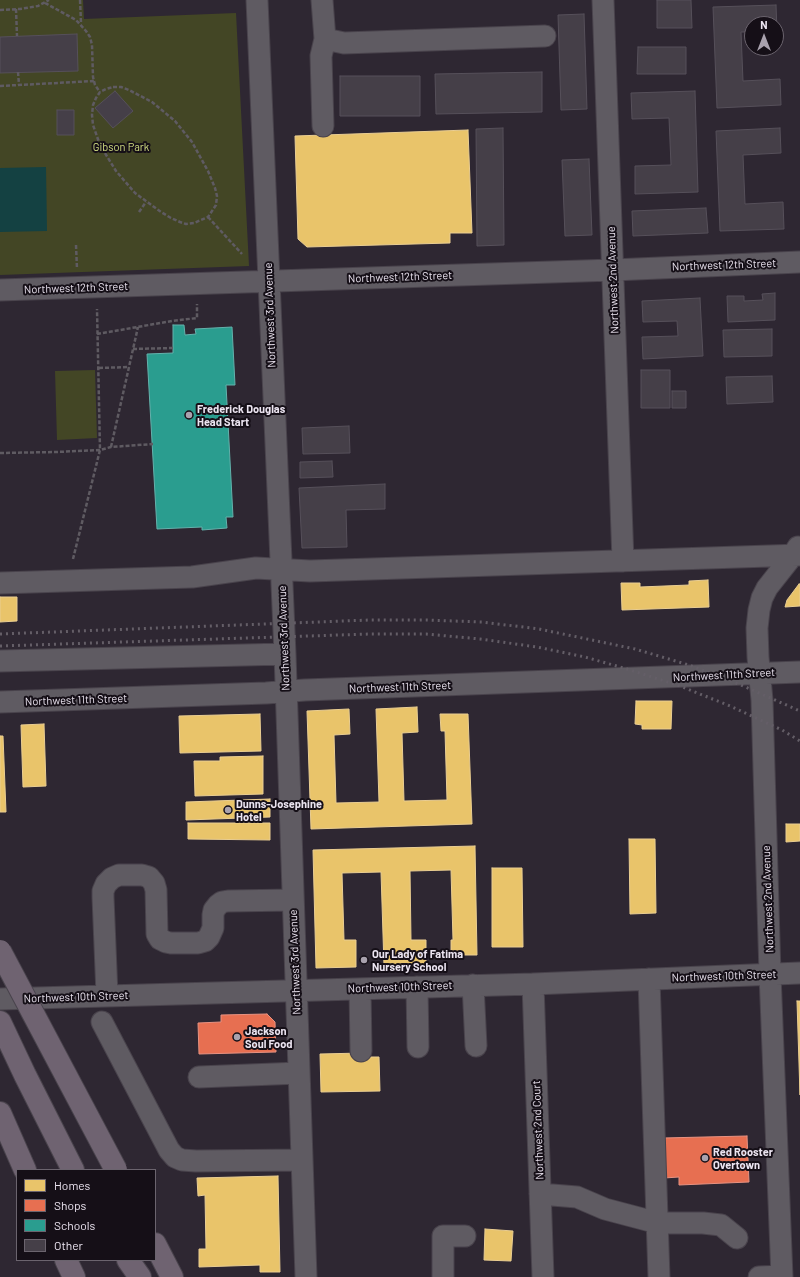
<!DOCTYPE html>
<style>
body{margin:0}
#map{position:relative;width:800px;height:1277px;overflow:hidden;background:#2e2732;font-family:Barlow,sans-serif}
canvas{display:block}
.legend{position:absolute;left:16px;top:1169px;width:140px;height:92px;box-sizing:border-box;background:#150f17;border:1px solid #6b646e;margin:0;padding:5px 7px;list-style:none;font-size:12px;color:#ebe4f0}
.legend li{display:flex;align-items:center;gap:8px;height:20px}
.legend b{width:20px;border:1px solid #6b646e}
.north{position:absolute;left:744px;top:16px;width:40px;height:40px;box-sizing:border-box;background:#150f17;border:1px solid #6b646e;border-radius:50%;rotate:0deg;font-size:11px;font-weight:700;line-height:16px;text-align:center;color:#ebe4f0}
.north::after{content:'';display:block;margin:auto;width:14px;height:18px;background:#a9a2ae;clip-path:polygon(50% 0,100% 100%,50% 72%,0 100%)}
</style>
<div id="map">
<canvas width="800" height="1277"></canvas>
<ul class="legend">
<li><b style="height:11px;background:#e9c46a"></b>Homes</li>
<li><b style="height:11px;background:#e76f51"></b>Shops</li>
<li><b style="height:11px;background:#2a9d8f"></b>Schools</li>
<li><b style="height:11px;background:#453f48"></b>Other</li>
</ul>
<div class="north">N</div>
</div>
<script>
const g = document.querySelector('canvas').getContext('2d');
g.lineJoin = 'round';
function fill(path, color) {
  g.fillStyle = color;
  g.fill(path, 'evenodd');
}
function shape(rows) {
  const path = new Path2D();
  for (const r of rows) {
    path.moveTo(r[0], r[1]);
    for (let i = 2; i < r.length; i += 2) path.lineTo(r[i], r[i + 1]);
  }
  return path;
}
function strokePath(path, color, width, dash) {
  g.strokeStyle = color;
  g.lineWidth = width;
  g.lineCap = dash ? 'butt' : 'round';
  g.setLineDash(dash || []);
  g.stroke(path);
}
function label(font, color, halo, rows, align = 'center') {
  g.font = font + ' Barlow,sans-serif';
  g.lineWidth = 4;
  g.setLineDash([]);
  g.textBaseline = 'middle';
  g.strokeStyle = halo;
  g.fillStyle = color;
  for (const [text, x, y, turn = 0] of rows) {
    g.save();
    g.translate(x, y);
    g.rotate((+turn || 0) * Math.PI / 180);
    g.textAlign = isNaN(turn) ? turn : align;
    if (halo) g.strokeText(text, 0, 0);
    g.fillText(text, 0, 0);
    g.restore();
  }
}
fill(shape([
 [0,0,83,0,84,19,236,13,249,266,0,275],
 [95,370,97,438,57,440,55,371]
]), '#434625');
fill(shape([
 [46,167,47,231,0,232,0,168]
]), '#144142');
const homes = shape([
 [468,130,472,233,450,233,450,243,307,247,298,239,295,136,468,130],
 [708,580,709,607,622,610,621,583,640,583,640,587,689,585,689,581,708,580],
 [799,584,800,584,800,606,785,607,787,600,799,584],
 [0,597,17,597,17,621,0,622,0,597],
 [636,701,672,701,671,729,642,729,642,725,635,724,636,701],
 [417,707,418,732,402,733,404,801,447,800,445,731,441,731,440,714,468,714,472,824,311,829,307,711,349,709,350,734,334,735,336,803,379,802,376,709,417,707],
 [260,714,261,751,180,753,179,716,260,714],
 [44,724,46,786,23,787,21,725,44,724],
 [0,736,3,736,6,812,0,812,0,736],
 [263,756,263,794,195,796,194,761,220,761,220,757,263,756],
 [270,799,270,817,186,820,186,802,270,799],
 [188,823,270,823,270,840,188,839,188,823],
 [786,824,800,824,800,841,786,842,786,824],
 [629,839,655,839,656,913,630,914,629,839],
 [475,846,477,955,451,955,451,940,453,940,451,870,410,871,411,940,426,940,426,965,384,966,381,872,342,873,344,940,356,940,356,967,316,968,313,850,475,846],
 [492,868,522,868,523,947,492,947,492,868],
 [797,1001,800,1001,800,1095,797,1001],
 [362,1053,362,1057,379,1057,380,1091,321,1092,320,1054,362,1053],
 [278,1176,280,1272,260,1272,260,1265,199,1267,199,1249,206,1249,205,1195,198,1196,197,1178,278,1176],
 [485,1229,513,1231,511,1261,484,1260,485,1229]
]);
fill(homes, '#e9c46a');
strokePath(homes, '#eace92', 1);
const shops = shape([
 [267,1014,275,1022,276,1052,199,1054,198,1023,221,1022,221,1015,267,1014],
 [747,1136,749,1182,679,1185,679,1177,664,1178,663,1138,747,1136]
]);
fill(shops, '#e76f51');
strokePath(shops, '#e89281', 1);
const schools = shape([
 [173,325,184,325,185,335,196,334,195,329,232,327,235,385,226,385,233,517,226,517,227,528,202,530,202,527,157,529,147,354,173,353,173,325]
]);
fill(schools, '#2a9d8f');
strokePath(schools, '#64b2ac', 1);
const building = shape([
 [657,0,691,0,692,28,657,28,657,0],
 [776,5,777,31,776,31,776,24,752,24,752,32,741,32,743,81,780,79,781,105,717,108,713,7,776,5],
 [584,14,587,109,561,110,558,15,584,14],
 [77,34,78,71,0,73,0,37,77,34],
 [638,47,686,47,686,74,637,74,638,47],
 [542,72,542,112,436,114,435,74,542,72],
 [340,76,420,76,420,116,340,116,340,76],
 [115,91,133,111,113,128,95,108,115,91],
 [695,91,698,192,635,194,635,166,671,165,669,118,632,119,631,93,695,91],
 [57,110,74,110,74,135,57,135,57,110],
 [503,128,504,245,477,246,476,129,503,128],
 [780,128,781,153,743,155,745,204,783,202,784,229,720,231,716,131,780,128],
 [589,159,592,235,565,236,562,160,589,159],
 [706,208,708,233,633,236,632,211,706,208],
 [775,293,775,320,728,322,727,296,744,296,744,301,763,300,762,294,775,293],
 [700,298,703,356,643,359,642,337,678,336,677,321,643,322,642,301,700,298],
 [772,329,772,356,724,357,723,330,772,329],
 [641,370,670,370,670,408,641,408,641,370],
 [772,376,773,402,727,404,726,377,772,376],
 [672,391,686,391,686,408,672,408,672,391],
 [349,426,350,453,303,454,302,428,349,426],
 [332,461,333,477,300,478,300,462,332,461],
 [385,484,385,509,346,510,347,547,302,548,299,488,385,484]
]);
fill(building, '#453f48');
strokePath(building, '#56505a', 1);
const minor = shape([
 [257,0,285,654,306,1277],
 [322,0,325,39,321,56,323,126],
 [603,0,623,561],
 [325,39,344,43,545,36],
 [0,290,613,270,800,262],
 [0,583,192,577,256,568,310,571,800,555],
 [0,661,285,654],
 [0,702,266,693,305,690,800,672],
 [649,979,659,1277],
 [533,984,543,1277],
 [473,985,476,1046],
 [417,987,418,1047],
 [360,989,361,1051],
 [107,995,103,897,103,891,106,884,112,878,119,875,142,875,149,877,154,883,156,890,157,934,160,939,166,942,171,943,198,943,205,941,209,937,213,928,213,915,214,910,218,905,222,902,228,901,293,900],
 [0,999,533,984,800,973],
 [102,1022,169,1150,175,1157,182,1160,196,1161,302,1160],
 [199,1077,299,1073],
 [540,1194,577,1197,605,1209,658,1223,703,1223,721,1225,737,1238],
 [443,1277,443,1236,465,1236],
 [759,1277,782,1276],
 [782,1277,770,974,762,700,758,657,757,628,759,610,762,598,767,588,793,555,798,547]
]);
const highway = shape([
 [0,1022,25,1075,73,1170],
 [0,1113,25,1170],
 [155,1244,172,1277],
 [66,1260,74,1277],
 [128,1260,140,1277]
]);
strokePath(minor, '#49434c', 23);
strokePath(highway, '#49434c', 24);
strokePath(shape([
 [80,0,81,23],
 [45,3,76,20,86,31,90,37,92,45,93,77,95,85,100,92],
 [16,9,17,36],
 [0,10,20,9,38,6,49,0],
 [18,72,19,85],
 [0,86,94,81],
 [113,87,121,87,129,90,152,102,175,121,192,142,208,171,215,188,217,196,216,205,208,217,194,223,186,224,180,222,171,218,161,212,135,193,116,171,100,145,93,125,92,115,93,105,96,98,100,92,106,89,113,87],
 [139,212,146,202],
 [208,217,242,254],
 [76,245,77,269],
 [97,334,172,321,197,318,197,304],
 [133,349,173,348],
 [99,368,129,367],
 [111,447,138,327],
 [0,453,56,452,100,450,111,447,153,444],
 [73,559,100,450,97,309]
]), '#5f5b62', 2.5, [4, 2]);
strokePath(minor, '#5f5b62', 21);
strokePath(highway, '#6f6371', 22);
strokePath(shape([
 [0,634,370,620,426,620,482,622,539,629,635,649,689,665,741,685,800,711],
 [0,646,370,634,426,634,480,639,537,647,585,657,627,669,680,686,730,706,782,730,800,741]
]), '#645e67', 3, [2, 4]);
const highwayBridge = shape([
 [0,951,116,1170]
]);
strokePath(highwayBridge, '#49434c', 24, []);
strokePath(highwayBridge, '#6f6371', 22);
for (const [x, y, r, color] of [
 [189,415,4,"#a9a2ae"],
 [228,810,4,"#a9a2ae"],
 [364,960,4,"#a9a2ae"],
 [237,1037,4,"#a9a2ae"],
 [705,1158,4,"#a9a2ae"]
]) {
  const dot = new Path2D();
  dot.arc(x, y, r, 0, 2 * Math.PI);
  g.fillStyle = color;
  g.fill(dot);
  strokePath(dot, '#150f17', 1.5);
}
label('11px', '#d3df83', '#150f17', [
 ["Gibson Park",121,147]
]);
label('11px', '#ebe4f0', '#150f17', [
 ["Northwest 12th Street",724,265,-2],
 ["Northwest 12th Street",400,277,-2],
 ["Northwest 2nd Avenue",613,280,-92],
 ["Northwest 12th Street",76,288,-2],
 ["Northwest 3rd Avenue",270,315,-92],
 ["Northwest 3rd Avenue",284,638,-92],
 ["Northwest 11th Street",724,675,-3],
 ["Northwest 11th Street",400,687,-2],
 ["Northwest 11th Street",76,700,-2],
 ["Northwest 2nd Avenue",768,899,-92],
 ["Northwest 3rd Avenue",295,962,-92],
 ["Northwest 10th Street",724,976,-2],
 ["Northwest 10th Street",400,987,-2],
 ["Northwest 10th Street",76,997,-2],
 ["Northwest 2nd Court",538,1130,-92]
]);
label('bold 11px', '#ebe4f0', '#150f17', [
 ["Frederick Douglas",197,409],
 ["Head Start",197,422],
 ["Dunns-Josephine",236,804],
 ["Hotel",236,817],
 ["Our Lady of Fatima",372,954],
 ["Nursery School",372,967],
 ["Jackson",245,1031],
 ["Soul Food",245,1044],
 ["Red Rooster",713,1152],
 ["Overtown",713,1165]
], 'left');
</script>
